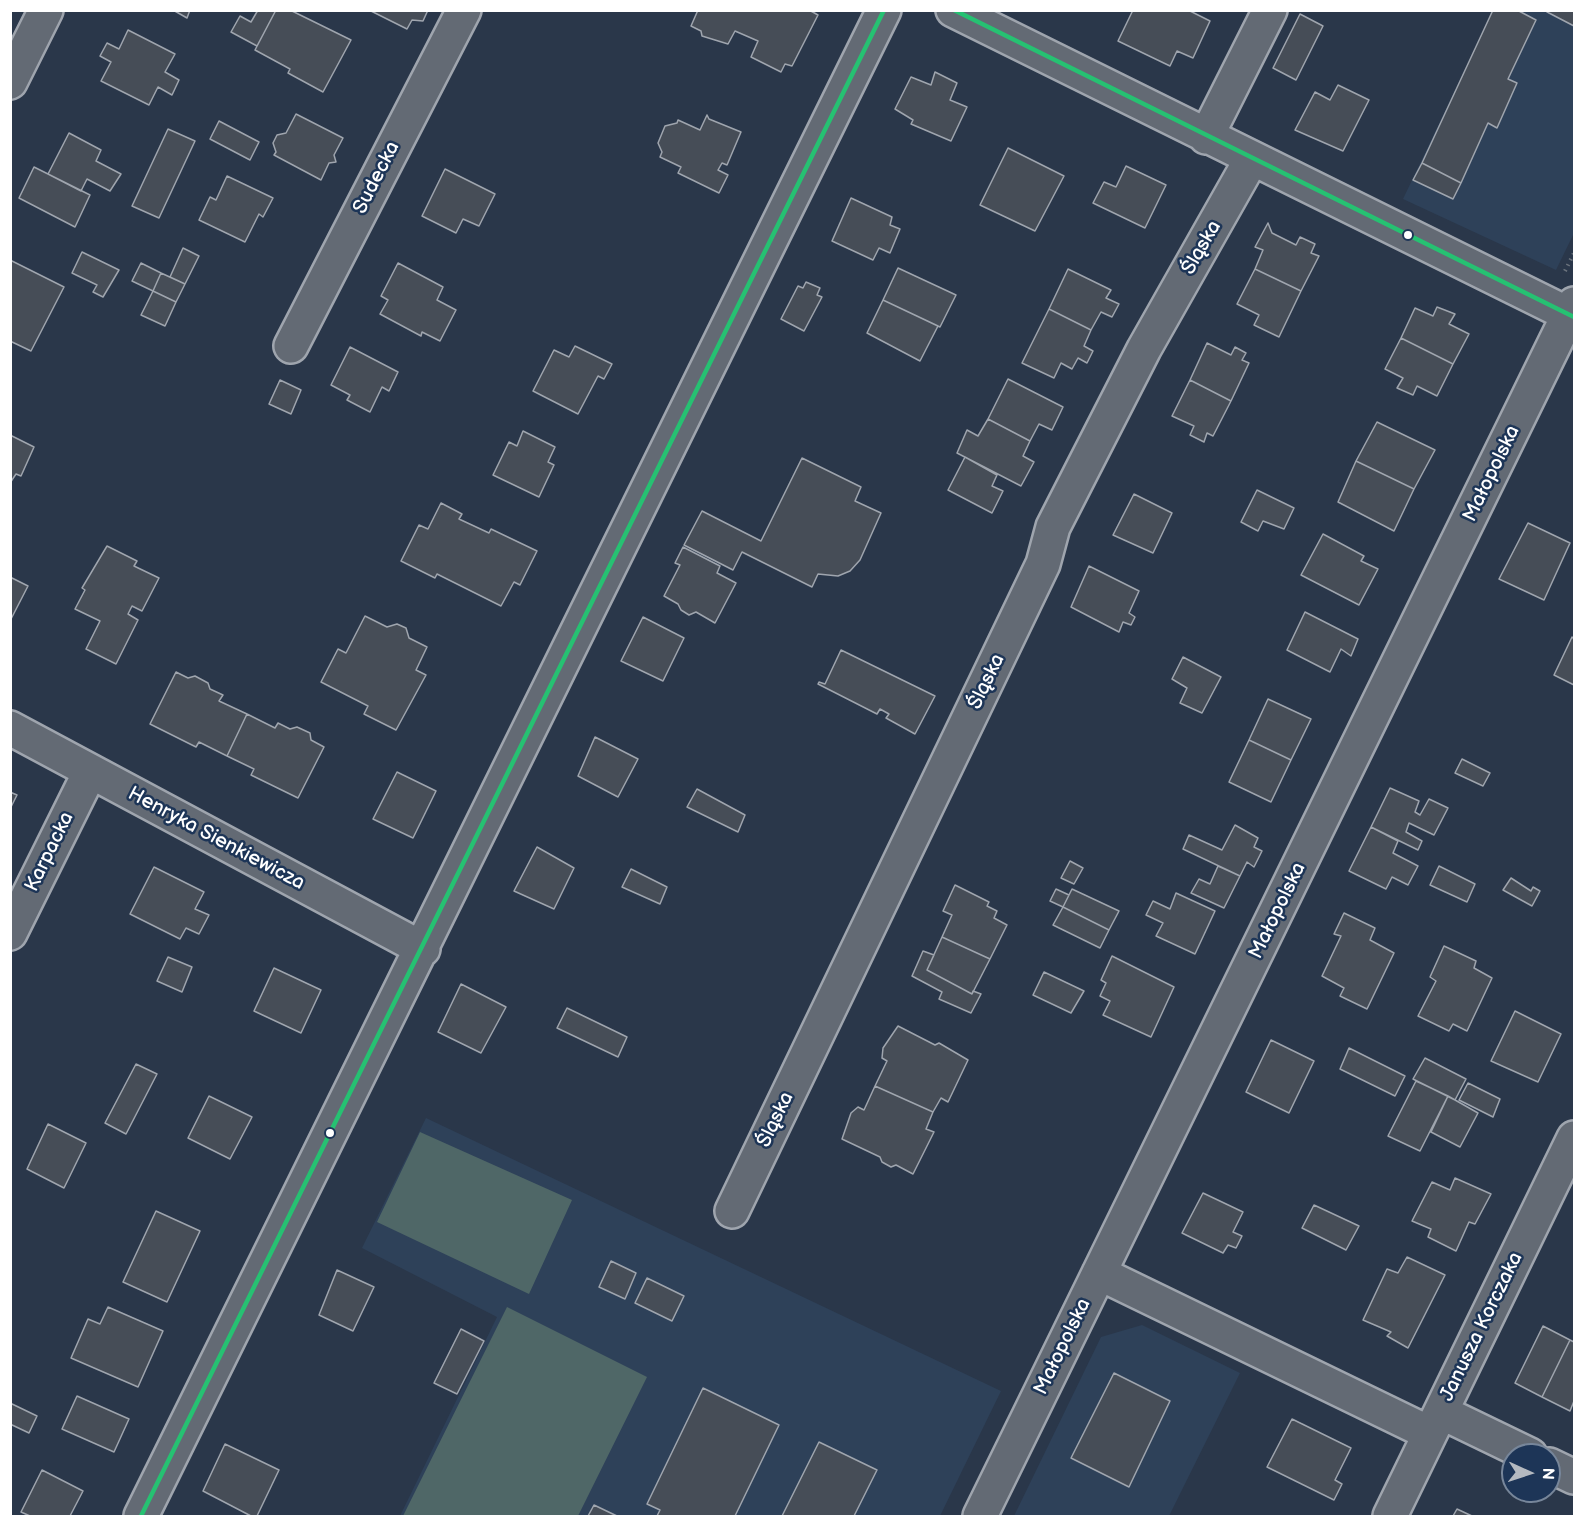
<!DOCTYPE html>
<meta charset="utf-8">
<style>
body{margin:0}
#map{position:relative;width:1585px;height:1527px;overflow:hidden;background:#2a374a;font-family:"Balsamiq Sans",sans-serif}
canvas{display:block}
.frame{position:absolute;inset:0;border:12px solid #fff;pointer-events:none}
.north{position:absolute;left:1501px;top:1443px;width:60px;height:60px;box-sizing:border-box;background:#1d3557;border:2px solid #77869a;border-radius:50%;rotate:93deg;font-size:16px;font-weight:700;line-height:24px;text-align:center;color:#fff}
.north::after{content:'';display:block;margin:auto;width:21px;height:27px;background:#b4b9c0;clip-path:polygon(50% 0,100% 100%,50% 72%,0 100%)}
</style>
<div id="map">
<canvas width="1585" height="1527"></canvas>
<div class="frame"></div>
<div class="north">N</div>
</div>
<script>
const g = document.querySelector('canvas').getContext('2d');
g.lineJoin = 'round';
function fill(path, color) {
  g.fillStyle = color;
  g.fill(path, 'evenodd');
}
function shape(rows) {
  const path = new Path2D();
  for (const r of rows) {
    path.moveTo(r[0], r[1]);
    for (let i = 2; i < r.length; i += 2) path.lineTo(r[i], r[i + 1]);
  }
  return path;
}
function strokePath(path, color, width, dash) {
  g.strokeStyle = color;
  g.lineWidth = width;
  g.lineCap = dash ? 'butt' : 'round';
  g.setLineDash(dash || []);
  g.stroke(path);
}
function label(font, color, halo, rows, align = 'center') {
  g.font = font + ' "Balsamiq Sans",sans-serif';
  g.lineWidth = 5;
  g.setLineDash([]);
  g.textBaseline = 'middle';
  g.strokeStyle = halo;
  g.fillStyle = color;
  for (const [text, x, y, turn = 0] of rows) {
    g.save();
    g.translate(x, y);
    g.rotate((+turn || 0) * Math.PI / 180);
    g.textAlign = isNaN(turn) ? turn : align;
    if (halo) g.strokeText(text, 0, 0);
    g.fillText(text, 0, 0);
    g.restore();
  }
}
fill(shape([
 [1493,11,1574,11,1574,233,1556,270,1403,199],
 [426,1118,1001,1391,940,1516,400,1516,497,1317,362,1248],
 [1142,1325,1240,1373,1169,1516,1014,1516,1101,1337]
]), '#2e4159');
fill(shape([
 [420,1132,572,1200,529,1294,377,1222],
 [507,1307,647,1377,578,1516,403,1516]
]), '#4f6767');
const building = shape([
 [173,10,190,10,187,18,173,10],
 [258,10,276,10,257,46,231,32,240,16,251,22,258,10],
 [276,10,290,10,351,40,323,92,288,73,290,69,255,50,276,10],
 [369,10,428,10,423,21,412,20,407,29,369,10],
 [698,10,809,10,818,15,792,66,785,64,781,72,751,57,758,41,735,31,728,44,702,36,701,31,691,26,698,10],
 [1133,10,1188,10,1210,21,1193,58,1177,51,1170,66,1118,41,1133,10],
 [1493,10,1517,10,1536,20,1508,79,1517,83,1497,128,1488,123,1461,183,1422,163,1493,10],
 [1544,10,1574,10,1574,26,1549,13,1544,10],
 [1300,14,1323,26,1296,80,1273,68,1300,14],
 [128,30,175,54,165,72,179,80,172,95,158,87,149,105,101,81,111,62,100,56,107,43,119,49,128,30],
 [935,72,957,83,950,100,967,107,951,141,911,124,913,120,895,109,911,77,931,85,935,72],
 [1338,85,1369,100,1343,151,1295,130,1315,92,1330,100,1338,85],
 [296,114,343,138,334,155,336,162,329,163,321,180,274,155,276,152,273,143,277,135,286,133,296,114],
 [707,115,709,119,741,132,727,165,722,163,718,170,728,175,719,193,678,173,681,167,660,157,662,152,658,143,665,126,677,123,678,120,700,130,707,115],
 [219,121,259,142,250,160,210,139,219,121],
 [168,129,195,141,159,218,132,206,168,129],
 [69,133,101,150,96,161,121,174,110,191,87,179,81,191,48,174,69,133],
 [1008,148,1064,176,1035,231,980,205,1008,148],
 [1422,163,1461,183,1453,199,1413,180,1422,163],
 [1126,166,1166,185,1145,228,1093,203,1104,182,1116,187,1126,166],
 [34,167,90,195,75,227,19,198,34,167],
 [445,169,495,194,479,226,463,219,456,233,422,216,445,169],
 [227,176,273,198,263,217,259,214,245,242,199,220,210,197,216,200,227,176],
 [851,198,892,217,890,225,900,229,890,253,879,248,873,260,832,241,851,198],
 [1268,223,1272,233,1296,245,1300,237,1315,244,1311,253,1319,256,1301,291,1255,269,1263,250,1255,247,1268,223],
 [183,248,199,256,185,284,170,277,183,248],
 [82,252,119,270,103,297,93,292,97,285,72,273,82,252],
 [10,260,64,287,31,351,10,341,10,260],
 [141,263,161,273,153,291,132,281,141,263],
 [398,263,443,287,437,300,456,310,440,341,422,332,421,336,380,314,388,300,381,296,398,263],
 [898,268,956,295,940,327,883,300,898,268],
 [1068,269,1111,290,1106,298,1119,304,1112,317,1101,312,1091,330,1049,309,1068,269],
 [1255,269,1301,291,1279,337,1254,325,1259,315,1237,304,1255,269],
 [161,273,185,284,176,302,153,291,161,273],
 [806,282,820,288,817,295,822,297,804,331,781,319,798,286,803,288,806,282],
 [153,291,176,302,165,326,141,315,153,291],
 [883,300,938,326,920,361,867,333,883,300],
 [1437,307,1455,314,1449,324,1469,334,1453,364,1401,338,1415,308,1433,316,1437,307],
 [1049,309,1091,330,1084,346,1093,351,1087,363,1078,358,1072,369,1061,363,1054,378,1022,363,1049,309],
 [1401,338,1453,364,1437,396,1417,386,1413,395,1397,388,1403,378,1385,369,1401,338],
 [1207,343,1231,355,1235,347,1246,353,1242,360,1249,363,1231,401,1190,380,1207,343],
 [575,346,612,364,604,379,598,376,578,414,533,391,554,350,569,357,575,346],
 [350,347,398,372,389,391,382,387,370,412,347,400,350,395,331,385,350,347],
 [1008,379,1063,407,1052,430,1039,424,1030,441,988,419,1008,379],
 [280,380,301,390,291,414,269,404,280,380],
 [1190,380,1231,401,1213,436,1207,433,1204,442,1190,435,1194,426,1172,416,1190,380],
 [988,419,1030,441,1023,456,1034,462,1021,486,957,453,967,430,978,436,988,419],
 [1377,422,1435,450,1414,489,1356,461,1377,422],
 [523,431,555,447,548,462,554,465,539,497,493,475,509,442,517,446,523,431],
 [10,435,34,447,21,476,16,474,10,483,10,435],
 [965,457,997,475,992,486,1003,491,992,513,948,490,965,457],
 [802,458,861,487,855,501,881,513,860,560,850,571,838,576,818,574,812,587,742,552,733,570,684,545,702,511,761,541,802,458],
 [1356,461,1414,489,1394,531,1338,502,1356,461],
 [1257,490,1294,508,1284,529,1263,521,1258,531,1241,522,1257,490],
 [1134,494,1172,513,1153,553,1113,535,1134,494],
 [441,503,462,514,459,519,489,533,491,529,537,551,520,585,514,582,501,606,437,574,435,578,401,561,419,525,428,529,441,503],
 [1528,523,1570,543,1544,600,1499,579,1528,523],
 [1323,534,1364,556,1361,561,1378,569,1359,605,1301,575,1323,534],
 [107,546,137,561,134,566,159,578,142,611,132,606,128,614,138,620,116,664,86,649,100,621,75,609,85,590,82,588,107,546],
 [683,547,720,566,717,573,736,583,715,623,696,612,689,615,681,610,678,604,664,596,680,565,675,563,683,547],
 [1089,566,1139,591,1129,613,1135,617,1131,625,1123,622,1119,632,1071,607,1089,566],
 [10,577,28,586,10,621,10,577],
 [1305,612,1358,639,1351,656,1341,649,1330,672,1287,650,1305,612],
 [365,616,387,627,397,624,406,628,409,638,427,647,416,670,426,675,396,730,364,714,368,706,321,682,338,649,346,653,365,616],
 [643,617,684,638,663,681,621,661,643,617],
 [1572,637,1574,639,1574,685,1554,675,1572,637],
 [841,650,935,696,915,734,886,718,889,714,880,709,877,714,818,684,819,682,825,684,841,650],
 [1183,657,1221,677,1202,713,1180,703,1187,688,1172,679,1183,657],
 [176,672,188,678,195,676,208,683,210,689,223,695,219,701,247,714,227,756,199,742,196,747,150,724,176,672],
 [1268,699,1311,719,1291,760,1249,740,1268,699],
 [247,714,275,728,278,723,290,729,297,727,310,733,311,740,324,747,298,798,251,775,254,769,227,756,247,714],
 [595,737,638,759,618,797,578,776,595,737],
 [1249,740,1291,760,1271,802,1229,782,1249,740],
 [1462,759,1490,773,1483,786,1455,773,1462,759],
 [397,772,436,791,413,838,373,819,397,772],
 [1390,788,1419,801,1415,812,1420,815,1429,799,1448,808,1434,835,1409,823,1406,832,1422,841,1418,850,1371,827,1390,788],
 [697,789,745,815,738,832,687,807,697,789],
 [10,792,17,795,10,809,10,792],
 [1235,825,1258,838,1254,847,1262,851,1254,867,1247,862,1240,876,1183,849,1189,835,1222,850,1235,825],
 [1371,827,1398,841,1393,853,1418,866,1408,885,1392,877,1386,889,1349,871,1371,827],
 [537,847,574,868,554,909,514,891,537,847],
 [1070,861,1083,868,1074,884,1061,878,1070,861],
 [1218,866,1240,876,1224,908,1191,893,1199,879,1210,884,1218,866],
 [1439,866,1475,884,1467,902,1430,885,1439,866],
 [154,867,204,892,195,909,209,915,199,934,186,928,180,939,130,914,154,867],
 [631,869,667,887,660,904,622,887,631,869],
 [1511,878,1531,891,1533,887,1540,891,1532,906,1503,890,1511,878],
 [955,885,989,902,987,906,997,911,994,918,1007,925,990,959,942,937,952,915,943,911,955,885],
 [1056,889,1069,895,1063,907,1050,901,1056,889],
 [1072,889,1119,911,1109,930,1063,907,1072,889],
 [1176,893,1215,911,1195,954,1156,936,1163,923,1146,915,1153,901,1170,909,1176,893],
 [1063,907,1109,930,1100,948,1053,925,1063,907],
 [1344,913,1375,928,1370,940,1394,953,1367,1009,1340,996,1344,988,1322,976,1341,936,1334,934,1344,913],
 [942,937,990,959,972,994,927,970,942,937],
 [1444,946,1476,961,1474,968,1492,978,1467,1031,1453,1024,1449,1031,1418,1016,1436,981,1430,977,1444,946],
 [923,951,934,955,927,970,972,994,973,991,981,994,971,1013,939,999,942,992,912,976,923,951],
 [1112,956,1174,987,1151,1037,1103,1015,1110,1001,1100,996,1106,983,1101,980,1112,956],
 [168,957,192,967,182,992,157,981,168,957],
 [274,968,321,990,301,1033,254,1011,274,968],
 [1044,972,1084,991,1071,1013,1033,995,1044,972],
 [461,984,506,1007,481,1053,438,1032,461,984],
 [567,1008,627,1037,618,1057,557,1028,567,1008],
 [1515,1011,1561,1034,1538,1082,1491,1061,1515,1011],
 [898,1026,935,1045,939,1043,968,1060,948,1102,941,1098,933,1112,875,1086,887,1061,882,1058,883,1048,898,1026],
 [1271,1040,1314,1061,1289,1113,1246,1092,1271,1040],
 [1349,1048,1405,1076,1395,1096,1340,1069,1349,1048],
 [1425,1058,1466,1079,1455,1100,1413,1079,1425,1058],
 [136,1064,157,1074,126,1134,105,1123,136,1064],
 [1416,1081,1448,1096,1420,1151,1388,1136,1416,1081],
 [1468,1083,1500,1099,1493,1117,1459,1100,1468,1083],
 [875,1086,933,1112,926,1129,934,1132,913,1174,896,1165,891,1167,882,1162,880,1157,842,1139,851,1113,858,1107,864,1110,875,1086],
 [209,1096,252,1117,230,1159,188,1138,209,1096],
 [1448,1096,1478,1113,1460,1147,1431,1132,1448,1096],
 [48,1124,86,1143,64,1188,27,1169,48,1124],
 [1455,1178,1491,1194,1475,1224,1469,1222,1456,1251,1428,1237,1431,1229,1412,1221,1432,1182,1450,1190,1455,1178],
 [1203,1193,1243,1212,1233,1232,1242,1236,1236,1248,1228,1245,1223,1253,1182,1233,1203,1193],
 [1314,1205,1359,1226,1346,1250,1302,1228,1314,1205],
 [156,1211,200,1231,167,1302,123,1282,156,1211],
 [1407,1257,1445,1275,1408,1348,1387,1336,1391,1332,1363,1320,1387,1269,1398,1273,1407,1257],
 [611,1261,636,1273,625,1299,599,1287,611,1261],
 [337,1270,374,1287,353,1331,319,1315,337,1270],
 [647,1278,684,1296,672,1321,635,1303,647,1278],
 [108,1307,163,1331,138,1387,71,1358,88,1319,100,1324,108,1307],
 [1543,1326,1570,1340,1542,1397,1515,1383,1543,1326],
 [461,1329,484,1341,457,1394,434,1383,461,1329],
 [1570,1340,1574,1342,1574,1401,1570,1411,1542,1397,1570,1340],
 [1114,1373,1170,1401,1129,1487,1071,1458,1114,1373],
 [703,1388,779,1425,735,1516,657,1516,660,1510,647,1504,703,1388],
 [77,1396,129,1419,114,1452,62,1429,77,1396],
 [10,1403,37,1416,29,1433,10,1424,10,1403],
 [1292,1419,1351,1448,1335,1480,1342,1484,1334,1500,1267,1467,1292,1419],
 [819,1442,877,1470,854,1516,782,1516,819,1442],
 [225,1444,279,1470,257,1516,251,1516,203,1491,225,1444],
 [42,1470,83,1491,70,1516,30,1516,21,1512,42,1470],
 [594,1505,617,1516,588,1516,594,1505],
 [1457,1509,1472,1516,1453,1516,1457,1509]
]);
fill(building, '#464d57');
strokePath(building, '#9fa5ae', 1.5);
const minor = shape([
 [953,10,1574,317],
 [10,82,46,10],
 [1206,137,1270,10],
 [291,346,464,10],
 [10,728,423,949],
 [10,933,90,772],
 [732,1211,1043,564,1053,527,1144,349,1251,160],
 [1099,1273,1429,1433],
 [1441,1412,1530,1455],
 [1549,1465,1574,1477],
 [141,1516,884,10],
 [980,1516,1574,304],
 [1390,1516,1574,1138]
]);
strokePath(minor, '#9fa5ae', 38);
strokePath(shape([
 [1565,271,1574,253]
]), '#6a727c', 4, [1.5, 4.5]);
strokePath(minor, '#636a74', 33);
strokePath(shape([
 [954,10,1574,317],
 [141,1516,884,10]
]), '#26c172', 4.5);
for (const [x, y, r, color] of [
 [1408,235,5,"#fff"],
 [330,1133,5,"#fff"]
]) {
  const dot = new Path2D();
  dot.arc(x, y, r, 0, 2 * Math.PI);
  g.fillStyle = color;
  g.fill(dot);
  strokePath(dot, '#1d3557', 2);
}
label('20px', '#fff', '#1d3557', [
 ["Sudecka",377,178,-63],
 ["Śląska",1202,248,-60],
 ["Małopolska",1492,474,-64],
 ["Śląska",987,682,-64],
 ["Henryka Sienkiewicza",216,839,28],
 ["Karpacka",50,852,-64],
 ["Małopolska",1278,911,-64],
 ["Śląska",776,1120,-64],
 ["Janusza Korczaka",1482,1327,-64],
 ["Małopolska",1063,1347,-64]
]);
</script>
